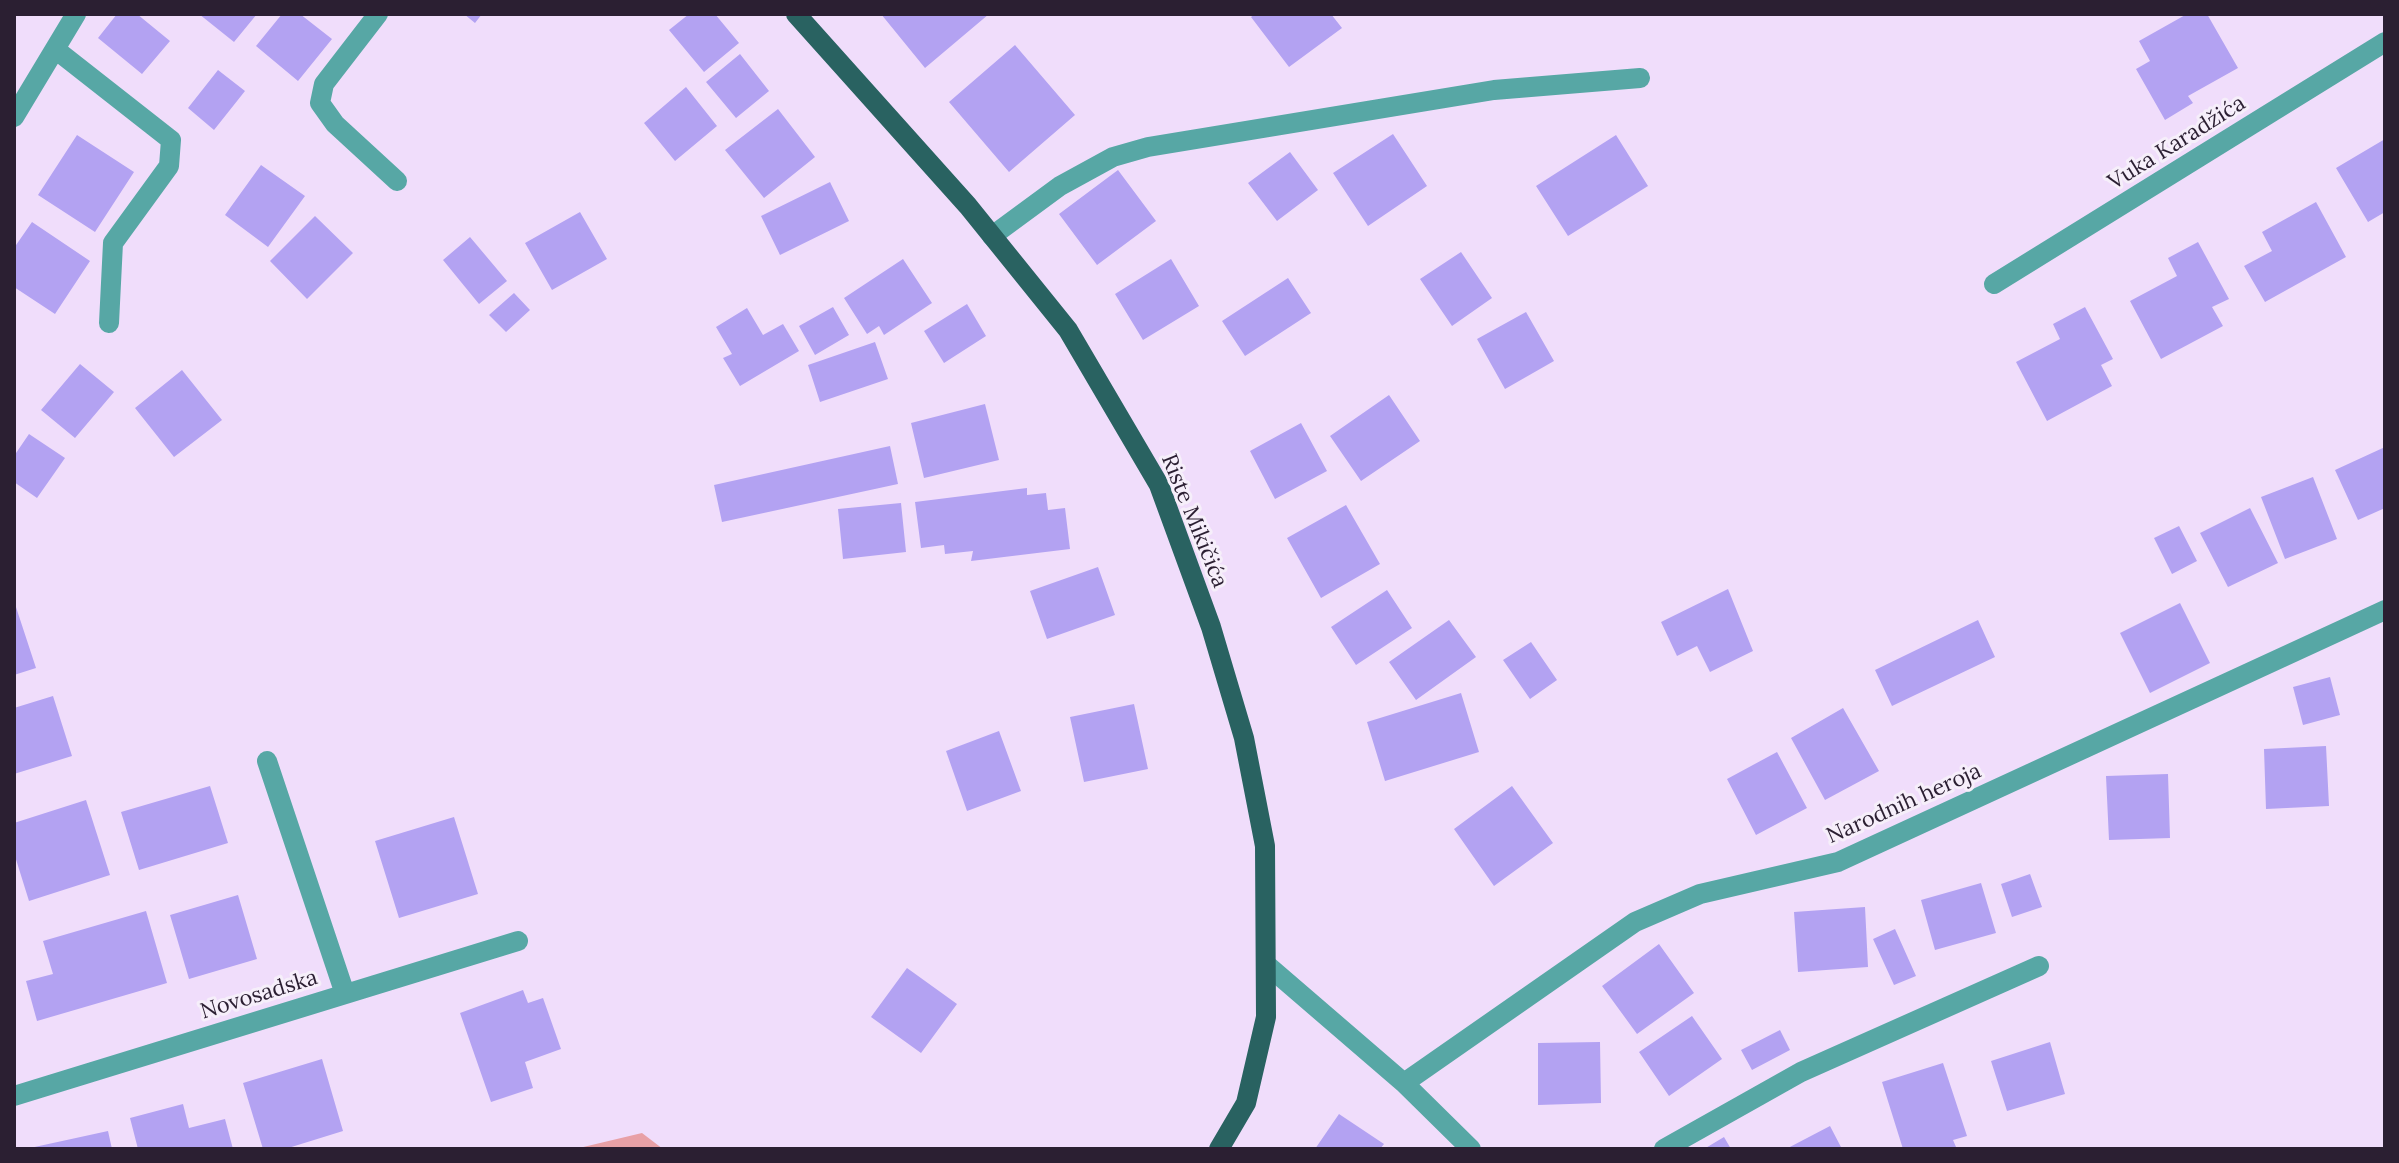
<!DOCTYPE html>
<meta charset="utf-8">
<style>
body{margin:0}
#map{position:relative;width:2399px;height:1163px;overflow:hidden;background:#f0ddfb;font-family:Lora,serif}
canvas{display:block}
.frame{position:absolute;inset:0;border:16px solid #2b1f32;pointer-events:none}
</style>
<div id="map">
<canvas width="2399" height="1163"></canvas>
<div class="frame"></div>
</div>
<script>
const g = document.querySelector('canvas').getContext('2d');
g.lineJoin = 'round';
function fill(path, color) {
  g.fillStyle = color;
  g.fill(path, 'evenodd');
}
function shape(rows) {
  const path = new Path2D();
  for (const r of rows) {
    path.moveTo(r[0], r[1]);
    for (let i = 2; i < r.length; i += 2) path.lineTo(r[i], r[i + 1]);
  }
  return path;
}
function strokePath(path, color, width, dash) {
  g.strokeStyle = color;
  g.lineWidth = width;
  g.lineCap = dash ? 'butt' : 'round';
  g.setLineDash(dash || []);
  g.stroke(path);
}
function label(font, color, halo, rows, align = 'center') {
  g.font = font + ' Lora,serif';
  g.lineWidth = 6;
  g.setLineDash([]);
  g.textBaseline = 'middle';
  g.strokeStyle = halo;
  g.fillStyle = color;
  for (const [text, x, y, turn = 0] of rows) {
    g.save();
    g.translate(x, y);
    g.rotate((+turn || 0) * Math.PI / 180);
    g.textAlign = isNaN(turn) ? turn : align;
    if (halo) g.strokeText(text, 0, 0);
    g.fillText(text, 0, 0);
    g.restore();
  }
}
fill(shape([
 [642,1133,663,1149,575,1149]
]), '#e8a0a6');
fill(shape([
 [117,14,137,14,170,41,142,74,98,38],
 [199,14,257,14,234,42],
 [282,14,300,14,332,39,298,81,256,46],
 [464,14,482,14,475,23],
 [689,14,715,14,739,43,704,72,669,30],
 [881,14,989,14,925,68],
 [1255,14,1331,14,1342,28,1289,67,1251,17],
 [2187,14,2207,14,2238,68,2188,96,2193,103,2165,120,2136,69,2150,61,2139,41],
 [1015,45,1075,115,1009,172,949,102],
 [740,54,769,91,736,118,706,82],
 [218,70,245,91,214,130,188,108],
 [686,87,717,126,675,161,644,123],
 [778,109,815,157,764,198,725,150],
 [1393,134,1427,186,1368,226,1333,173],
 [77,135,134,172,95,232,38,195],
 [1616,135,1648,186,1568,236,1536,186],
 [2385,139,2385,212,2368,222,2336,168],
 [1290,152,1318,190,1277,221,1248,183],
 [261,165,305,196,268,247,225,215],
 [1118,170,1156,221,1097,265,1059,214],
 [830,182,849,221,780,255,761,216],
 [2316,202,2346,257,2265,302,2244,266,2272,251,2262,232],
 [580,212,607,259,552,290,525,243],
 [315,216,353,253,307,299,270,261],
 [32,222,90,261,55,314,14,287,14,248],
 [470,237,507,281,479,304,443,260],
 [2198,242,2229,299,2212,307,2223,326,2161,359,2130,301,2177,276,2168,258],
 [1461,252,1492,298,1452,326,1420,279],
 [903,259,932,303,884,335,879,326,867,334,844,298],
 [1171,259,1199,306,1143,340,1115,294],
 [1288,278,1311,313,1245,356,1222,321],
 [514,293,530,310,506,332,489,315],
 [967,304,986,336,944,363,924,331],
 [833,307,849,335,815,355,799,326],
 [2085,307,2113,359,2101,365,2112,386,2047,421,2016,362,2060,339,2053,324],
 [747,308,763,335,783,324,799,351,740,386,723,358,732,354,716,327],
 [1526,312,1554,361,1505,389,1477,339],
 [875,342,888,379,820,402,808,365],
 [80,364,114,392,75,438,41,410],
 [182,370,222,420,174,457,135,408],
 [1389,395,1420,441,1361,481,1330,436],
 [985,404,999,460,924,478,911,423],
 [1301,423,1327,471,1275,499,1250,451],
 [29,434,65,458,37,498,14,482,14,456],
 [890,446,898,484,722,522,714,485],
 [2385,447,2385,508,2358,520,2335,470],
 [2313,477,2337,539,2285,559,2261,497],
 [1027,488,1027,495,1046,493,1048,510,1065,508,1070,549,971,561,973,551,945,554,944,545,921,548,915,502],
 [901,503,906,552,843,559,838,509],
 [1346,505,1380,564,1321,598,1287,538],
 [2250,508,2278,563,2228,587,2200,533],
 [2179,526,2197,561,2172,574,2154,538],
 [1098,567,1115,615,1047,639,1030,591],
 [1728,589,1753,651,1710,672,1697,646,1677,656,1661,622],
 [1387,590,1412,628,1356,665,1331,627],
 [14,601,36,668,14,675],
 [2180,603,2210,663,2150,693,2120,633],
 [1449,620,1476,657,1416,700,1389,662],
 [1978,620,1995,657,1892,706,1875,670],
 [1531,642,1557,680,1530,699,1503,660],
 [2330,677,2340,715,2303,725,2293,687],
 [1461,693,1479,752,1385,781,1367,722],
 [53,696,72,756,14,774,14,708],
 [1134,704,1148,769,1084,782,1070,717],
 [1843,708,1879,771,1825,800,1791,738],
 [999,731,1021,791,967,811,946,751],
 [2326,746,2329,806,2266,809,2264,749],
 [1777,752,1807,808,1756,835,1727,779],
 [2168,774,2170,838,2109,840,2106,776],
 [210,786,228,843,139,870,121,812],
 [1512,786,1553,843,1494,886,1454,829],
 [86,800,110,875,29,901,14,853,14,823],
 [454,817,478,894,399,918,375,841],
 [2030,874,2042,907,2012,917,2001,884],
 [1981,883,1996,933,1935,950,1921,900],
 [238,895,257,959,189,979,170,915],
 [1865,907,1868,967,1798,972,1794,912],
 [146,911,167,983,37,1021,26,981,53,974,43,941],
 [1895,929,1916,976,1894,985,1873,939],
 [1659,944,1694,993,1637,1034,1602,986],
 [907,968,957,1004,921,1053,871,1017],
 [523,990,528,1003,543,998,561,1049,525,1062,533,1088,491,1102,460,1013],
 [1692,1016,1722,1059,1669,1096,1639,1052],
 [1780,1030,1790,1050,1752,1070,1741,1050],
 [1600,1042,1601,1103,1538,1105,1538,1043],
 [2050,1042,2065,1094,2007,1111,1991,1061],
 [322,1059,343,1131,285,1149,263,1149,243,1083],
 [1943,1063,1967,1136,1953,1140,1956,1147,1951,1149,1903,1149,1882,1082],
 [183,1104,189,1128,225,1119,233,1149,138,1149,130,1118],
 [1339,1114,1384,1144,1380,1149,1315,1149],
 [1830,1126,1842,1149,1786,1149],
 [108,1131,112,1149,30,1149,30,1148],
 [1724,1137,1731,1149,1704,1149]
]), '#b3a2f2');
strokePath(shape([
 [378,14,324,84,320,103,335,124,397,181],
 [55,49,171,140,169,166,113,243,109,323],
 [14,117,76,14],
 [992,236,1060,186,1113,157,1148,147,1494,90,1640,78],
 [1994,284,2385,42],
 [267,761,345,994],
 [1267,965,1404,1083,1635,922,1700,894,1838,862,2385,610],
 [1404,1083,1471,1149],
 [14,1096,518,941],
 [1664,1149,1801,1072,2039,966]
]), '#57a7a5', 20);
strokePath(shape([
 [796,14,968,206,1068,330,1159,485,1211,627,1244,738,1265,846,1266,1017,1246,1103,1219,1149]
]), '#296261', 20);
label('22px', '#2b1f32', '#f6effa', [
 ["Vuka Karadžića",2177,143,-32],
 ["Riste Mikičića",1194,521,68],
 ["Narodnih heroja",1904,804,-24],
 ["Novosadska",259,995,-17]
]);
</script>
